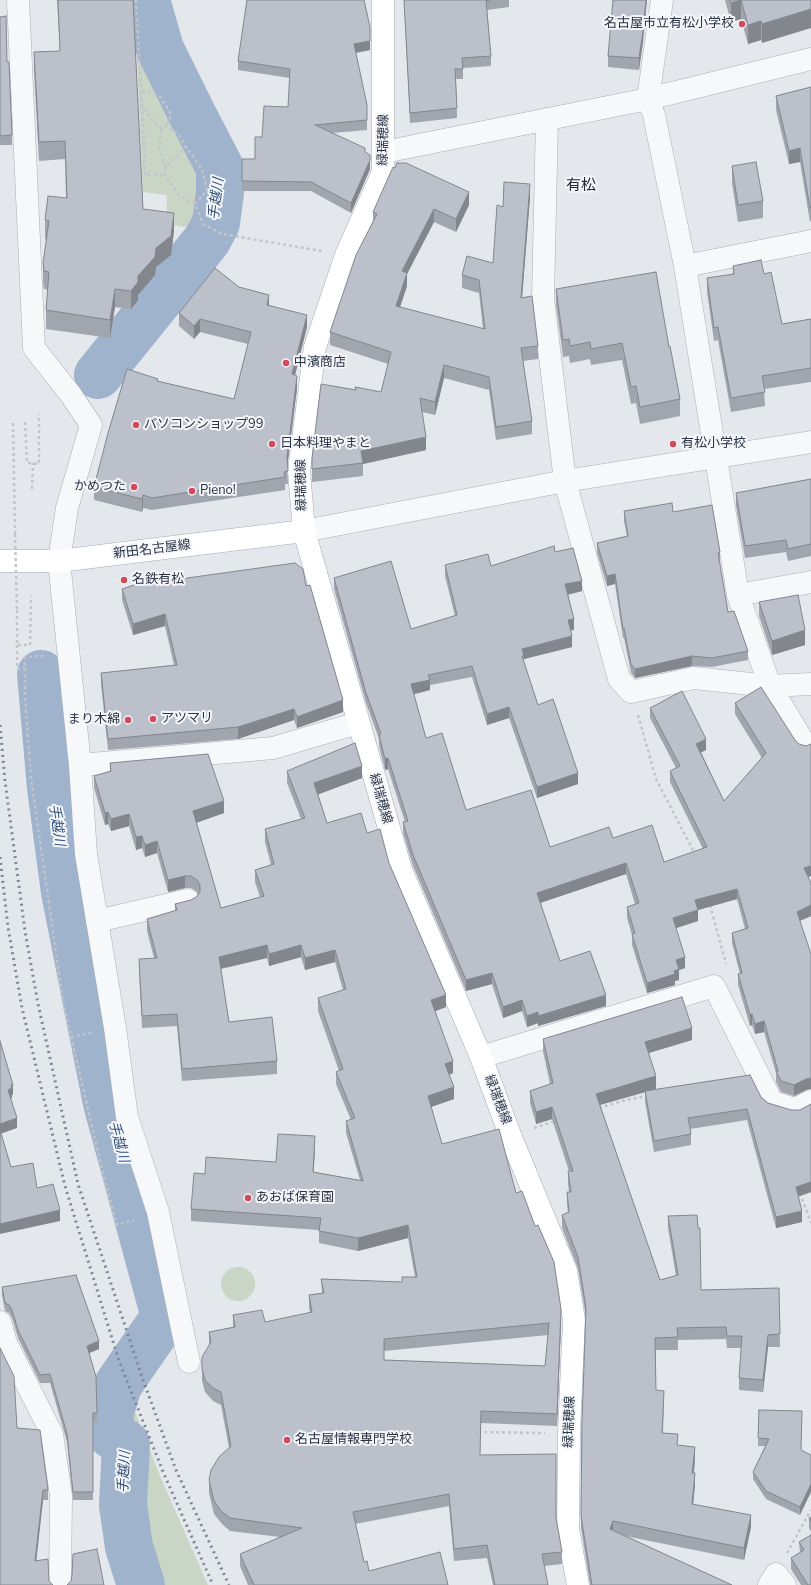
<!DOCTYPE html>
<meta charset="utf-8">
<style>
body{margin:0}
canvas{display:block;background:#e4e7ec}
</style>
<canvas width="811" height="1585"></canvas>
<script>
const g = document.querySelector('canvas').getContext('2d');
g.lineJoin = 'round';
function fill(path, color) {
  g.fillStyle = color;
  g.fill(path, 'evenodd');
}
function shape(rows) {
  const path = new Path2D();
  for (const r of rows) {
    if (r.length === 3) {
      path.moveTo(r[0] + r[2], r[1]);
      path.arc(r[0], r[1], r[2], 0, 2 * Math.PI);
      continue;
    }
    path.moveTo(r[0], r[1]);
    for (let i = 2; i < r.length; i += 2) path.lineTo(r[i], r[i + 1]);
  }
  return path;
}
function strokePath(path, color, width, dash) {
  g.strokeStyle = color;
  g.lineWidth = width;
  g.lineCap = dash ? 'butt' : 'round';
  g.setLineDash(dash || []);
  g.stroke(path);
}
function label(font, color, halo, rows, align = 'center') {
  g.font = font + ' "Nunito Sans","Noto Sans JP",sans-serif';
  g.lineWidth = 4;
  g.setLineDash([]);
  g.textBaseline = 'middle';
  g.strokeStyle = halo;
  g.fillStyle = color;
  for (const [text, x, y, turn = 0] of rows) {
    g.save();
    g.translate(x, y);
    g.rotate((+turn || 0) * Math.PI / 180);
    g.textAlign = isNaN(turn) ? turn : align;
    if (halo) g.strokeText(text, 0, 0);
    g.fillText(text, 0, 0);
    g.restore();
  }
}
fill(shape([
 [143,12,153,53,181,114,215,171,216,192,206,230,166,224,167,195,143,192,135,13],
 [238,1284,17],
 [127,1391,160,1476,208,1585,154,1585,142,1545,136,1437,119,1431,117,1413,120,1402]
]), '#c9d6c5');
strokePath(shape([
 [98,375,207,240,216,223,220,192,220,168,190,110,160,49,146,0],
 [41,674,51,788,65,892,107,1103,165,1317,118,1385,109,1415,112,1435,126,1444,123,1505,129,1547,141,1585]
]), '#9fb4cc', 48);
const minor = shape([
 [18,0,34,348,71,395,91,425,67,508,59,561,80,765,86,854,115,1028,127,1117,158,1212,189,1362],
 [662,0,648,99,811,59],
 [547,119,543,299,565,481,619,679,631,692,694,678,770,686,811,684],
 [384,152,648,99,654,115,685,266,738,595,770,686,805,744],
 [685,266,811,241],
 [304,531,565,481,811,442],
 [738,595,811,582],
 [80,765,273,748,358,723],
 [97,921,188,900],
 [481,1057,714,986,772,1102,795,1109,811,1101],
 [0,1322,6,1343,52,1434,61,1496,60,1585],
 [769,1585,776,1574,785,1585]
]);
const major = shape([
 [383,0,383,172,346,255,315,347,299,471,304,531,401,870,481,1057,510,1135,566,1271,574,1320,569,1433,568,1529,578,1585],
 [0,561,59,561,304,531]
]);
strokePath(minor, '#a9aeb7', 23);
strokePath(major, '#a3abb8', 23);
strokePath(shape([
 [136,0,141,90],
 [142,106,145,175,165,175],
 [162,129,152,120,142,105,141,90,159,95,170,112,170,119,166,126],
 [165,167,159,147,162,129,166,126,180,136,185,147],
 [195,204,179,195,165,175,165,167,186,147,202,169,207,190,195,204,203,224,222,234,322,251],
 [25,422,27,463,39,464,39,414],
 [13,423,15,534],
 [32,489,33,463],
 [17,610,17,645,30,645,31,596],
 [17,645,17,669,25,668],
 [44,656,25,657,25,698,31,778,63,1002,104,1178,117,1225,134,1220],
 [638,715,656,779,695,854],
 [710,905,726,964],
 [71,1037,91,1033],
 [599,1108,622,1101,647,1096],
 [534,1128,556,1121],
 [800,1193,811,1223],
 [478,1432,545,1433],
 [787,1553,811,1510]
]), '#c2c5cb', 2.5, [3, 3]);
strokePath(minor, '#f7f8fa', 22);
strokePath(major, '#fff', 22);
strokePath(shape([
 [0,725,5,781,25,931,38,1004,78,1184,142,1377,176,1470,229,1585],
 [0,857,8,927,22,1008,65,1186,119,1361,164,1474,213,1585]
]), '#7d8696', 3, [2, 4]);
strokePath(shape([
 [15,534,17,610]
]), '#c2c5cb', 2.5, [3, 3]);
fill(shape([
 [57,0,133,0,143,209,174,231,171,255,156,267,155,275,138,295,138,300,131,309,115,307,110,338,46,329,46,310,48,290,44,289,43,282,43,263,47,239,45,239,45,220,66,198,65,159,39,161,34,71,34,52,60,51],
 [404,0,509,0,509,7,487,10,491,56,491,66,463,68,463,79,456,79,457,118,410,123],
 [725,0,811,0,762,43,761,40,748,44,741,19,731,22],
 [0,17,7,62,12,135,12,145,0,145],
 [370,36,370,50,356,53,367,114,367,130,332,133,365,152,370,169,351,213,311,191,242,191,242,159,255,159,262,137,288,107,290,78,238,70,238,61],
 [643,42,639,70,608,67,608,56],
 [811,87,811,221,810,222,800,162,789,164,776,110,776,96],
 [732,166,763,201,763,218,738,222,732,183],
 [530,197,522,298,538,346,538,359,523,361,532,421,532,434,496,440,489,390,444,378,435,415,422,412,426,450,363,464,363,476,312,482,312,458,355,390,355,387,381,392,388,364,330,345,330,332,373,221,373,212,469,205,456,232,434,222,407,274,407,286,400,307,483,329,479,293,462,288,462,275,493,263,503,207],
 [733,266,764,274,782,324,811,319,811,382,764,389,765,406,731,412,718,340,714,341,707,292,707,278,733,274],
 [239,287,307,327,295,375,297,388,287,465,288,484,285,484,285,490,152,510,143,508,142,512,94,500,94,487,158,381,234,399,248,344,200,332,194,339,179,326,179,313],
 [556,289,669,347,680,399,680,416,640,424,636,403,631,404,622,360,591,365,590,359,570,363,569,356,563,357,556,305],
 [811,479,811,556,788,561,786,552,745,558,736,506,736,493],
 [624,511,673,512,720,552,720,562,719,562,728,612,748,651,748,660,712,667,692,666,635,678,631,673,624,638,623,638,615,584,607,586,597,553,597,543,627,536,624,521],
 [555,552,582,591,568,595,574,630,571,630,572,647,524,659,524,664,538,705,578,784,537,798,509,718,487,725,472,677,430,685,430,690,414,694,426,738,466,810,550,847,613,838,664,862,703,849,670,782,670,771,676,768,650,718,650,708,706,750,701,752,724,801,762,758,735,714,735,703,795,740,799,744,806,746,811,745,811,876,808,877,811,883,811,916,800,921,806,1090,794,1096,781,1092,776,1082,776,1073,764,1032,755,1034,752,1025,750,1026,738,985,738,974,740,974,732,943,732,933,745,929,737,899,698,910,698,921,676,928,685,968,679,970,679,980,675,981,675,985,647,993,632,945,632,935,627,918,627,907,635,904,626,874,540,903,560,961,606,1006,538,1026,538,1023,527,1027,522,1011,503,1018,492,984,466,991,413,866,403,833,403,822,405,822,388,769,385,770,379,746,379,739,366,703,334,589,334,578,411,629,455,616,445,576,445,565,491,566],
 [144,584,306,586,343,712,297,728,294,720,238,739,108,750,101,684,101,673,174,665,165,626,133,635,122,600,122,589],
 [759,602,805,645,772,655,759,616],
 [110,763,224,813,196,823,221,908,260,897,255,882,255,870,271,865,265,842,265,829,301,819,287,783,287,771,362,778,318,794,327,823,367,833,389,863,446,1007,435,1011,453,1073,449,1075,454,1099,431,1107,442,1144,516,1193,561,1321,557,1426,481,1423,480,1455,556,1517,562,1552,562,1564,544,1566,548,1585,493,1585,487,1558,454,1561,449,1506,355,1524,364,1562,369,1571,448,1585,248,1585,240,1566,240,1554,280,1537,230,1531,222,1524,214,1514,209,1493,209,1480,229,1448,221,1405,213,1401,205,1392,202,1381,202,1369,209,1345,209,1332,233,1327,233,1315,265,1322,310,1313,309,1308,309,1295,322,1293,321,1279,402,1282,415,1277,408,1238,358,1251,319,1243,319,1230,191,1221,191,1209,205,1174,276,1162,315,1148,313,1172,360,1180,346,1133,346,1121,351,1120,336,1084,336,1072,339,1071,318,1011,318,998,343,990,335,962,305,970,301,957,269,966,267,958,221,969,229,1022,277,1061,277,1074,182,1081,177,1026,142,1028,139,971,139,959,154,958,147,931,147,919,175,911,175,904,191,900,196,897,198,894,197,892,191,888,185,888,168,892,157,853,145,857,142,848,136,850,129,826,111,831,108,824,105,825,94,788,94,776,110,771],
 [548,1335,545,1366,384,1360,384,1351],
 [543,1039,692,1040,649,1053,656,1089,651,1090,761,1097,768,1103,791,1110,800,1110,811,1104,811,1192,798,1197,802,1222,776,1228,747,1120,690,1129,691,1134,691,1145,654,1152,645,1102,645,1092,600,1105,660,1280,676,1276,668,1228,668,1216,701,1290,779,1288,780,1347,768,1347,763,1392,739,1390,739,1378,741,1348,727,1348,726,1339,678,1340,678,1350,656,1350,656,1390,664,1403,663,1433,695,1460,694,1473,695,1485,693,1504,751,1527,744,1560,625,1536,732,1585,590,1585,581,1528,582,1421,586,1318,578,1269,562,1228,562,1215,568,1213,567,1204,567,1192,569,1192,568,1184,568,1171,569,1171,552,1119,536,1124,530,1103,530,1091,550,1084,543,1051],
 [2,1287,99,1349,89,1353,96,1377,97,1421,93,1421,93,1500,73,1500,67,1442,50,1383,40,1383,18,1338,12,1318,9,1313,5,1311,2,1295],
 [759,1410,801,1450,800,1515,766,1499,753,1479,753,1472,765,1446,758,1446],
 [17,1428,48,1490,48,1500,43,1500,36,1561,49,1581,0,1585],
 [811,1517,811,1532,809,1528,809,1518],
 [811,1535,811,1585,801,1585,791,1569,791,1558,800,1553,799,1542]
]), '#a1a5ae');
fill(shape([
 [646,0,647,0,643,42,639,70,639,58],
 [741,0,741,19,731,22,731,3],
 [811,9,811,28,762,43,762,24],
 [761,21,761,40,748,44,748,25],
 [370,27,370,50,354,53,354,44],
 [800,148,800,162,789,164,789,151],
 [370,160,370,169,351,213,351,203],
 [530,184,530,197,521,311,521,298],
 [469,192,469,205,456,232,456,219],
 [434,209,434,222,407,274,407,286,396,319,396,306,402,271],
 [174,213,174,231,171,255,156,267,155,275,138,295,138,300,131,309,131,291,138,276,156,248],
 [115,289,115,307,110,338,110,320],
 [269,295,269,308,267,305],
 [307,315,307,327,292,387,292,374],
 [200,319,200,332,194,339,194,326],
 [444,365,444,378,435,415,435,402],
 [297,376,297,388,287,469,287,457],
 [426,437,426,450,363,464,361,451],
 [143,495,143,508,142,512,142,499],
 [615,574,615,584,607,586,607,576],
 [582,581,582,591,565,595,565,584],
 [165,614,165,626,133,635,133,624],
 [574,619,574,630,568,631,568,620],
 [805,630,805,645,772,655,772,641],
 [572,636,572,647,524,659,524,656,522,649],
 [692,656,692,666,635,678,635,669],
 [430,680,430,690,411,695,411,684],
 [343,700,343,712,297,728,297,717],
 [509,707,509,718,487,725,487,714],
 [294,709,294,720,238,739,238,727],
 [706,739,706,750,696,755,696,744],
 [388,758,388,769,385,770,385,759],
 [362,766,362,778,314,796,314,783],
 [578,773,578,784,537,798,537,787],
 [224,801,224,813,193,824,193,811],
 [108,812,108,824,105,825,105,813],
 [129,814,129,826,111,831,111,819],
 [142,836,142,848,136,850,136,837],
 [157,841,157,853,145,857,145,845],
 [626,863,626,874,537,904,537,893],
 [811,866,811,876,804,878,804,868],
 [185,876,185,888,168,892,168,880],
 [737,889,737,899,698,910,698,921,673,929,673,918,695,900],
 [811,905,811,916,797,922,797,912],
 [267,945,267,958,219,969,219,957],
 [301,945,301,957,269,966,269,954],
 [335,950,335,962,305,970,305,958],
 [685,957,685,968,679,970,679,980,675,981,675,985,647,993,647,983,674,971,676,960],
 [492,973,492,984,466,991,466,980],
 [446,995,446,1007,431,1013,431,1000],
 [606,995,606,1006,538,1026,538,1016],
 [522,1000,522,1011,503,1018,503,1007],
 [538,1012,538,1023,527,1027,527,1016],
 [752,1014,752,1025,750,1026,750,1015],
 [764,1021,764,1032,755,1034,755,1024],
 [692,1028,692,1040,645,1054,645,1042],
 [453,1061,453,1073,445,1076,445,1064],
 [656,1076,656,1089,596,1106,596,1094],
 [811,1078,811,1089,806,1090,794,1096,794,1085,806,1079],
 [11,1085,13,1085,13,1095,12,1095,12,1098,8,1100,8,1090],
 [454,1087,454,1099,428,1108,428,1096],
 [552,1107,552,1119,536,1124,536,1112],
 [17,1118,17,1128,0,1134,0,1124],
 [315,1136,315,1148,313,1184,313,1172],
 [811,1182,811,1192,796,1197,796,1187],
 [60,1210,60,1221,0,1234,0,1224],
 [802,1211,802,1222,776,1228,776,1217],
 [408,1225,408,1238,358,1251,358,1238],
 [561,1309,561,1321,557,1426,557,1414],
 [768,1335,768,1347,763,1392,763,1380],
 [99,1341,99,1349,87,1354,87,1346],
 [695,1447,695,1460,692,1485,692,1473],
 [695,1473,695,1485,692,1516,692,1504],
 [811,1484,811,1492,800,1515,800,1507],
 [43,1490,43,1500,35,1572,35,1561],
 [751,1515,751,1527,744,1560,744,1548],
 [613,1521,613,1534,610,1529]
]), '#83868d');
const building = shape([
 [58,0,133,0,143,209,174,213,171,236,156,248,155,257,138,276,138,282,131,291,115,289,110,320,46,310,49,272,44,271,43,263,49,221,45,220,48,196,67,198,65,141,39,142,34,52,60,51,58,0],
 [247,0,364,0,370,27,370,41,354,44,367,105,367,120,315,125,365,148,365,152,370,155,370,160,351,203,311,182,242,181,242,159,255,159,255,137,262,137,264,106,288,107,290,69,238,61,247,0],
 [404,0,490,0,486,1,491,56,462,58,463,69,455,69,457,108,410,113,404,0],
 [613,0,646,0,643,31,639,58,608,56,613,0],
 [730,0,811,0,811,9,762,24,761,21,748,25,741,0,731,3,730,0],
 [6,16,7,62,9,62,12,135,0,136,0,17,6,16],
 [811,87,811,208,810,208,800,148,789,151,776,96,811,87],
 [756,162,763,201,738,205,732,166,756,162],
 [397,163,406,163,469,192,456,219,434,209,402,271,407,273,396,306,485,329,479,280,462,275,467,256,493,263,497,205,503,207,504,182,530,184,521,298,532,296,538,346,521,348,532,421,496,427,489,377,444,365,435,402,420,398,426,437,361,451,363,463,312,469,312,458,321,384,356,390,355,387,381,392,391,352,330,332,356,255,377,214,373,212,393,167,395,168,397,163],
 [761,260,764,274,771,272,782,324,811,319,811,368,762,376,765,392,731,398,718,327,714,328,707,278,734,274,733,266,761,260],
 [215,268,239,287,269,295,267,305,307,315,292,374,297,376,287,457,288,471,284,472,285,477,152,498,143,495,142,499,94,487,108,433,127,369,158,379,157,381,234,399,251,332,200,319,194,326,179,313,215,268],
 [656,272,669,347,670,346,680,399,640,407,636,386,631,387,622,343,591,349,590,342,570,346,569,339,563,340,556,289,656,272],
 [811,479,811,544,788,549,786,540,745,546,736,493,811,479],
 [672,503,673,512,712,505,720,552,718,553,728,612,734,611,748,651,712,658,692,656,635,669,631,664,624,628,623,629,615,574,607,576,597,543,628,536,624,511,672,503],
 [554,546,555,552,573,548,582,581,565,584,574,619,568,620,572,636,522,649,524,656,522,656,538,705,553,699,578,773,537,787,509,707,487,714,472,666,428,675,430,680,411,684,426,738,442,733,466,810,531,790,550,847,609,827,613,838,652,825,664,862,707,847,670,771,680,766,650,708,682,691,706,739,696,744,724,801,766,753,735,703,761,687,795,740,799,744,806,746,811,744,811,866,804,868,811,883,811,905,797,912,811,954,811,1078,806,1079,794,1085,781,1081,776,1071,778,1071,764,1021,755,1024,752,1014,750,1015,738,974,742,973,732,933,748,928,737,889,695,900,698,910,673,918,685,957,676,960,679,969,674,971,675,974,647,983,632,934,635,933,627,907,639,903,626,863,537,893,560,961,590,951,606,995,538,1016,538,1012,527,1016,522,1000,503,1007,492,973,466,980,413,855,403,822,408,821,388,758,385,759,379,735,381,734,366,693,334,578,391,561,411,629,457,615,445,565,488,554,491,566,554,546],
 [295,563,303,569,306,586,310,585,343,700,297,717,294,709,238,727,108,739,101,673,177,665,165,614,133,624,122,589,143,582,144,584,295,563],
 [798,595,805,630,772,641,759,602,798,595],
 [355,743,362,766,314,783,327,823,361,813,367,833,380,829,389,863,446,995,431,1000,453,1061,445,1064,454,1087,428,1096,442,1144,499,1129,516,1193,522,1191,535,1226,538,1225,554,1262,561,1309,557,1414,481,1411,480,1455,556,1454,556,1517,562,1552,542,1554,548,1585,495,1585,487,1545,454,1549,449,1494,353,1512,364,1562,367,1561,369,1571,440,1552,448,1585,254,1585,240,1554,302,1528,230,1518,222,1512,214,1501,209,1480,211,1470,219,1457,231,1446,221,1392,213,1388,205,1380,202,1369,202,1357,211,1342,209,1332,235,1327,233,1315,262,1310,265,1322,312,1312,309,1295,324,1293,321,1279,402,1282,402,1277,417,1277,408,1225,358,1238,319,1231,321,1218,191,1209,194,1173,205,1174,206,1157,276,1162,278,1134,315,1136,313,1172,363,1181,346,1121,355,1118,336,1072,343,1069,318,998,346,989,335,950,305,958,301,945,269,954,267,945,219,957,229,1022,272,1017,277,1061,182,1069,177,1014,142,1016,139,959,157,958,147,919,177,910,175,904,191,900,196,897,200,892,200,885,197,880,191,876,185,876,168,880,157,841,145,845,142,836,136,837,129,814,111,819,108,812,105,813,94,776,111,771,110,763,208,754,224,801,193,811,221,908,264,896,255,870,274,864,265,829,305,818,287,771,355,743],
 [549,1323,545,1366,384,1360,384,1339,549,1323],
 [682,997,692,1028,645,1042,656,1076,596,1094,660,1280,678,1275,668,1216,697,1215,698,1228,700,1228,701,1290,779,1288,780,1334,768,1335,763,1380,739,1378,742,1336,727,1336,726,1327,677,1328,678,1337,655,1338,656,1390,664,1391,662,1433,678,1434,677,1445,695,1447,692,1473,695,1473,692,1504,751,1515,744,1548,613,1521,610,1529,732,1585,592,1585,581,1516,582,1421,586,1308,578,1257,562,1215,569,1212,567,1192,571,1192,568,1171,573,1171,552,1107,536,1112,530,1091,553,1083,543,1039,682,997],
 [0,1041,13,1085,11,1085,12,1088,8,1090,17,1118,0,1124,0,1041],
 [750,1075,761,1097,768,1103,791,1110,800,1110,811,1104,811,1182,796,1187,802,1211,776,1217,747,1109,688,1118,691,1134,654,1141,645,1091,750,1075],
 [0,1130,11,1167,33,1163,37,1188,53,1184,60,1210,0,1224,0,1130],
 [76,1275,99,1341,87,1346,96,1377,97,1413,93,1413,93,1492,73,1492,67,1434,50,1374,40,1375,18,1330,12,1310,9,1305,5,1303,2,1287,76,1275],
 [0,1348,14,1376,17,1428,40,1430,48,1490,43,1490,35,1561,48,1559,49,1581,53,1585,0,1585,0,1348],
 [759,1410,802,1411,801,1450,811,1455,811,1484,800,1507,766,1491,753,1472,769,1439,758,1438,759,1410],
 [811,1517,811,1522,809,1518,811,1517],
 [811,1535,811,1585,808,1585,791,1558,804,1550,799,1542,811,1535],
 [97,1549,104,1585,67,1585,71,1581,72,1575,73,1554,97,1549]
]);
fill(building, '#bbc0ca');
strokePath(building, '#83868d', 1);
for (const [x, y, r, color] of [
 [742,24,4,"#d1495b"],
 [286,363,4,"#d1495b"],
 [136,425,4,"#d1495b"],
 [272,444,4,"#d1495b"],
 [673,444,4,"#d1495b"],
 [134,487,4,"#d1495b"],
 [192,491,4,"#d1495b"],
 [124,580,4,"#d1495b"],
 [153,719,4,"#d1495b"],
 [128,720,4,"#d1495b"],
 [248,1198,4,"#d1495b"],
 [287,1440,4,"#d1495b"]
]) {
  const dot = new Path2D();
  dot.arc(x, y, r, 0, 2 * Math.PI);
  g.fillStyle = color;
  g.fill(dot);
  strokePath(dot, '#f4f6f9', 1.5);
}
label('13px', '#2b3445', '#f4f6f9', [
 ["名古屋市立有松小学校",734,24,"right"],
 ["中濱商店",294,363],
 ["パソコンショップ99",144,425],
 ["日本料理やまと",280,444],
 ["有松小学校",681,444],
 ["かめつた",126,487,"right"],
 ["Pieno!",200,491],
 ["名鉄有松",132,580],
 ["アツマリ",161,719],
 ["まり木綿",120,720,"right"],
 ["あおば保育園",256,1198],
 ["名古屋情報専門学校",295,1440]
], 'left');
label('13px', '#2b3445', '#f4f6f9', [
 ["緑瑞穂線",384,140,-89],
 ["緑瑞穂線",302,485,-91],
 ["新田名古屋線",152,550,-7],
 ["緑瑞穂線",380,799,74],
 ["緑瑞穂線",497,1100,69],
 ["緑瑞穂線",570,1422,-88]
]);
label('italic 14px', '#34527a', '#f4f6f9', [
 ["手越川",217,199,-83],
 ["手越川",56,825,82],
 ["手越川",118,1142,75],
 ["手越川",125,1472,-87]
]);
label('15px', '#1d2536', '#f4f6f9', [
 ["有松",581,186]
]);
</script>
